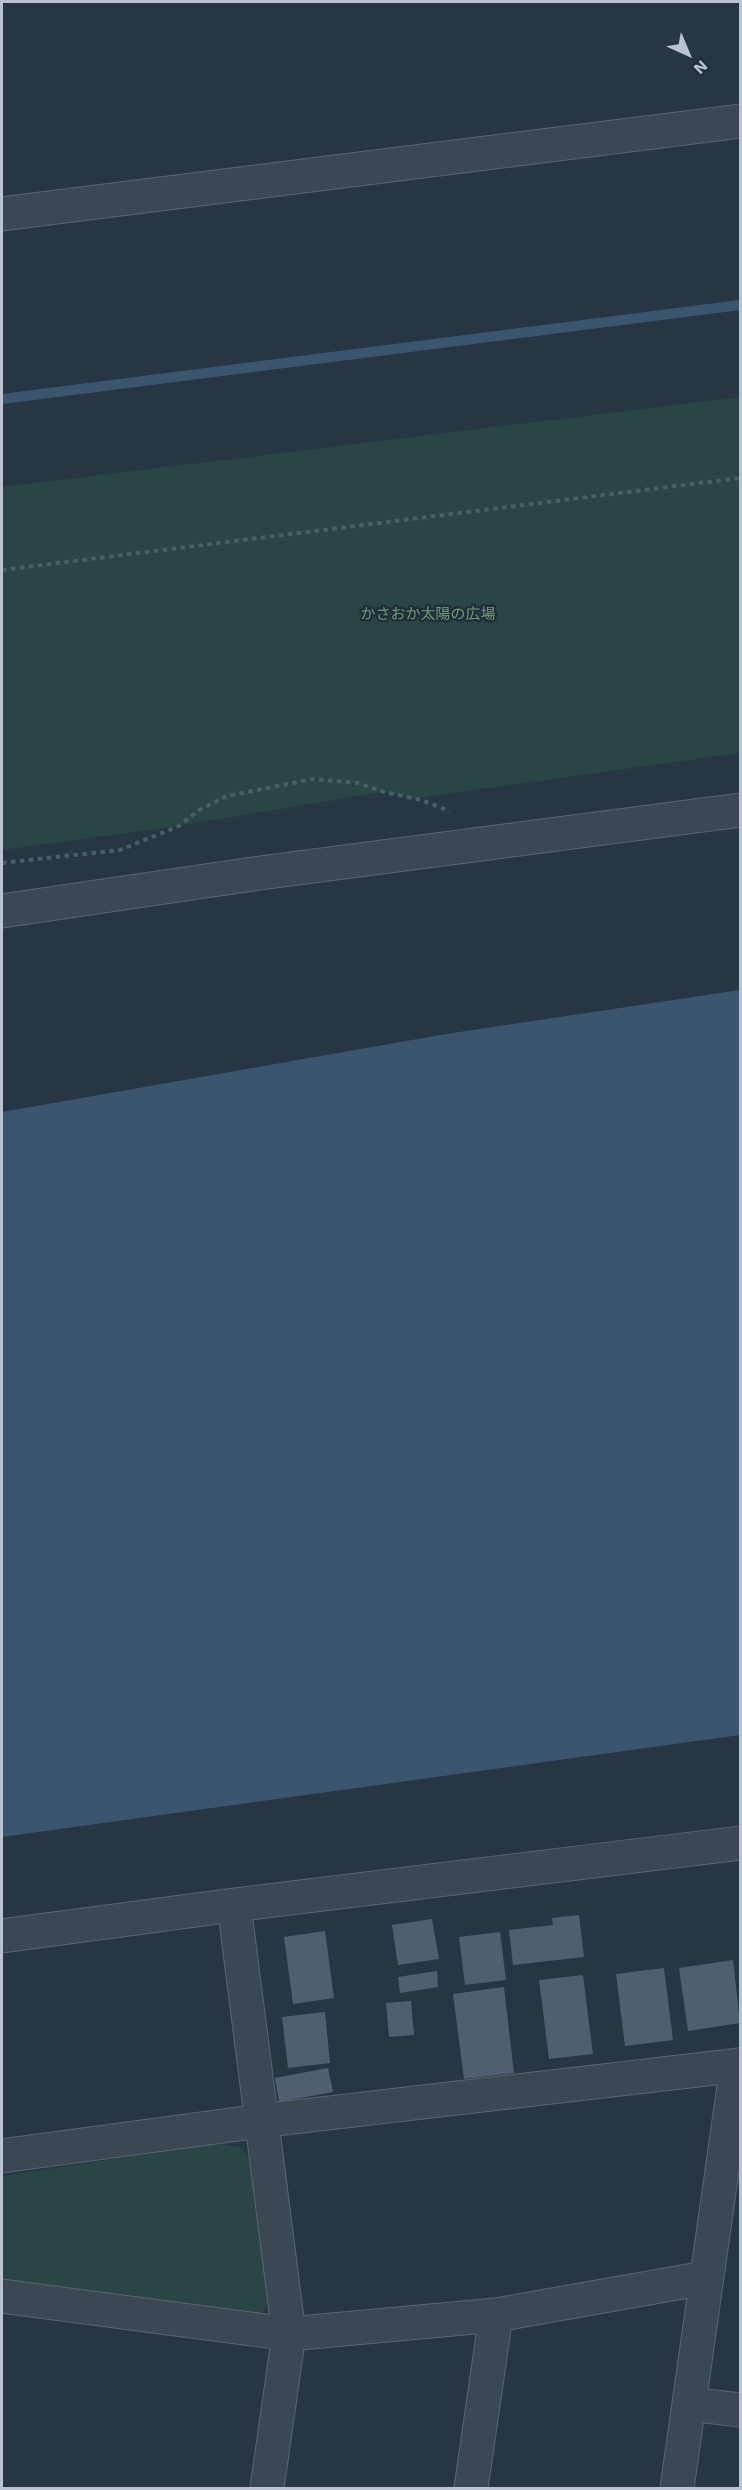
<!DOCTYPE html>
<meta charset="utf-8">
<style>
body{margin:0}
#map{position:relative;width:742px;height:2490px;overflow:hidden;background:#273645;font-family:"Work Sans",sans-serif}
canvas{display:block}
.frame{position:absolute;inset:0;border:3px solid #b9c2ce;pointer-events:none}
.north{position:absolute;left:658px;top:24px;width:60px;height:60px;-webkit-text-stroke:4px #202d3a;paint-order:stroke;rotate:136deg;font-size:16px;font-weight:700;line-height:24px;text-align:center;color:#b9c2ce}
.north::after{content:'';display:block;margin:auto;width:21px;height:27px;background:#b9c2ce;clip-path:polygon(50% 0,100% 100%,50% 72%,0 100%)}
</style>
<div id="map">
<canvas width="742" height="2490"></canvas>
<div class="frame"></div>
<div class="north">N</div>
</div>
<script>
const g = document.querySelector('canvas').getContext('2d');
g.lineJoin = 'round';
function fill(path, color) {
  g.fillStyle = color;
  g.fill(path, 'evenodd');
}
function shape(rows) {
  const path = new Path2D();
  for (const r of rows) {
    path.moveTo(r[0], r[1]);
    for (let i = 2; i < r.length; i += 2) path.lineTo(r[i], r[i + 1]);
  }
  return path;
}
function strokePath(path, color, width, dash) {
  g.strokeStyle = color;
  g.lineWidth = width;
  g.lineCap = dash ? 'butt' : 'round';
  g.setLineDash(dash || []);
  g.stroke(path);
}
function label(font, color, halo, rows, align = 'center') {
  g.font = font + ' "Work Sans","Noto Sans JP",sans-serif';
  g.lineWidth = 4.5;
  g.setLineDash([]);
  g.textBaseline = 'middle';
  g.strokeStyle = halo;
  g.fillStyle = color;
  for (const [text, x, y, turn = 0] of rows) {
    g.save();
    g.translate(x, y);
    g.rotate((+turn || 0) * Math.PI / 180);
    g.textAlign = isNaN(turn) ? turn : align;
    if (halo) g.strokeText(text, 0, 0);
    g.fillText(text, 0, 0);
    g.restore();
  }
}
fill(shape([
 [740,397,740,753,410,799,384,792,179,826,2,850,2,487],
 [219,2143,240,2148,250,2158,269,2304,256,2319,2,2280,2,2176]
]), '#294546');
fill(shape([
 [740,990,740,1735,2,1837,2,1112,446,1034]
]), '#3c556e');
strokePath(shape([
 [2,399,740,305]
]), '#3c556e', 10);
fill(shape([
 [579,1915,584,1957,513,1965,509,1930,553,1925,552,1918],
 [432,1919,439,1959,398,1965,392,1925],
 [325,1931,334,1998,293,2004,284,1937],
 [500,1932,506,1980,465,1985,459,1937],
 [733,1960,740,2023,688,2031,679,1968],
 [664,1968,673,2040,625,2046,616,1974],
 [437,1971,438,1987,400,1993,398,1977],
 [583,1975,593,2054,549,2059,539,1980],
 [504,1987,514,2073,464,2079,453,1994],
 [411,2001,414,2035,389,2037,386,2003],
 [325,2012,330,2063,288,2068,282,2017],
 [328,2068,333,2092,279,2102,275,2078]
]), '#505f70');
const minor = shape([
 [2,214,740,121],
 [2,911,260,873,740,810],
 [234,1905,289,2334,267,2488],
 [2,1936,234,1905,740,1843],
 [2,2156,260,2121,740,2065],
 [2,2296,289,2334,496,2315,705,2278],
 [689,2404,740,2410],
 [471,2488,496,2315],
 [677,2488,737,2065]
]);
strokePath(minor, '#5a6572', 35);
strokePath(shape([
 [2,570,740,478],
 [2,863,120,850,179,826,199,810,227,796,313,779,358,783,384,792,421,800,450,811]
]), '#476162', 4, [4.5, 4.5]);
strokePath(minor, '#3b4854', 33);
label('15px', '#6f9f77', '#202d3a', [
 ["かさおか太陽の広場",428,615]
]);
</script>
